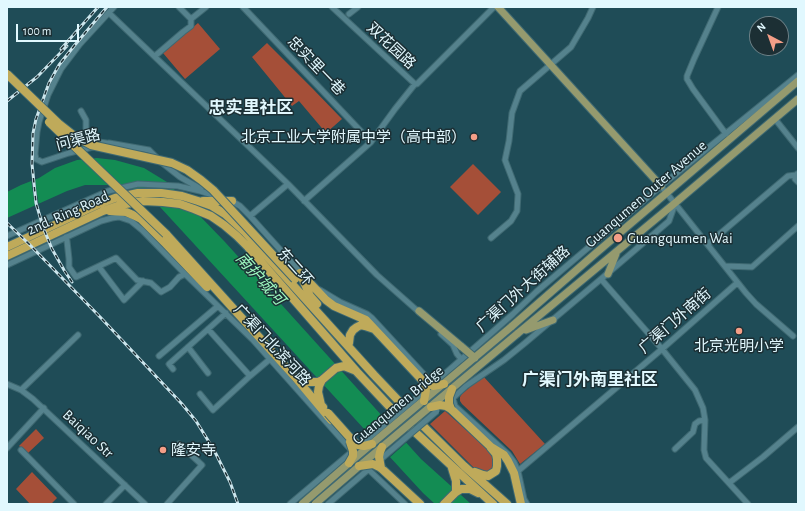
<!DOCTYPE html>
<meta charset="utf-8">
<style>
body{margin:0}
#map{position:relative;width:805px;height:511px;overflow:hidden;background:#1f4c57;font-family:"Alegreya Sans",sans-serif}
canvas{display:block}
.frame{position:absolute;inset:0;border:8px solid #e1f8fe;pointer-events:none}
.north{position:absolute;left:749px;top:16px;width:40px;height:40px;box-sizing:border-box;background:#1c2f34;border:1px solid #6b7f85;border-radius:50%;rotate:319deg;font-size:11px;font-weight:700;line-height:16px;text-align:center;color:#e1f8fe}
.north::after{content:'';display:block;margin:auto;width:14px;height:18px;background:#f49e87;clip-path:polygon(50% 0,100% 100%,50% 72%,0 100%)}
.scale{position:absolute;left:16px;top:24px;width:63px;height:18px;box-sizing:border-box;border:2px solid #e1f8fe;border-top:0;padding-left:5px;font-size:12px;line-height:14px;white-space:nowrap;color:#e1f8fe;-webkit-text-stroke:3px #1c2f34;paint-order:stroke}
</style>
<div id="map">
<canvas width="805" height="511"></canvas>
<div class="frame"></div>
<div class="north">N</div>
<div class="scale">100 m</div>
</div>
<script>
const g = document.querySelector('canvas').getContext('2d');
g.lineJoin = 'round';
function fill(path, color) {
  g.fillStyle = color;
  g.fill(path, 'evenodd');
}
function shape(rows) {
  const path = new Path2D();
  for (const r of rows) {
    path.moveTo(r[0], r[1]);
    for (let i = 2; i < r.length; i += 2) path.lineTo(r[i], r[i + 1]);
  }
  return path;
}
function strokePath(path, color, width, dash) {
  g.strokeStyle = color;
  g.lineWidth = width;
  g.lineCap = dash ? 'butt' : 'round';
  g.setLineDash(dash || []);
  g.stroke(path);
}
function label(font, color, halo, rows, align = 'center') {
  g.font = font + ' "Alegreya Sans","Noto Sans SC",sans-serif';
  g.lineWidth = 3;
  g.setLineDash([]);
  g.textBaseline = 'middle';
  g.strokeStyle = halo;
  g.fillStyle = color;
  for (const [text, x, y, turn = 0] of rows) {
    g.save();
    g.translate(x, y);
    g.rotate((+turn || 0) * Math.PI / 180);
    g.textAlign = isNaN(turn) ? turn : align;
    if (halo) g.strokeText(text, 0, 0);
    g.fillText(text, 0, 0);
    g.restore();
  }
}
fill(shape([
 [198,23,220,49,185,79,163,53],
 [267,43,313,89,342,119,326,133,299,101,292,106,252,57],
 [473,164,501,192,478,215,450,187],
 [483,376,545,444,520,464,512,451,462,404,460,401,460,397,462,394],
 [445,411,493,454,493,470,489,473,477,471,430,424],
 [36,429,44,438,28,453,19,446],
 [32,472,57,498,51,504,30,504,16,489]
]), '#a54f38');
fill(shape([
 [97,158,115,160,144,168,167,182,225,242,421,459,471,504,435,504,423,493,149,195,124,185,85,185,67,191,7,218,7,192,21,185,39,178,55,168,77,160]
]), '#138c53');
fill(shape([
 [35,177,36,188,39,206,35,207,31,179],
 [387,418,408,441,388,459,367,435]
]), '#1f4c57');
const minor = shape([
 [114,7,80,44,61,69,48,95,39,122,37,132,35,154,36,159,42,162,69,153,109,143,149,150,161,162,180,177,201,189],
 [179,7,191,19,206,7],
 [243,7,371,142],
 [332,7,415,84,417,84,494,7],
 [718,7,694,59,687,76,687,79,693,89,726,134],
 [109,13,288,184,250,216],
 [349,14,358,7],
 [155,56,183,32,191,26,191,19],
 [81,111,86,120,86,129,92,141,106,143],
 [775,119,798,148],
 [797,174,796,175,795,179,798,182],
 [288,184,377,275,420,313],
 [661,186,746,293,756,304,793,336],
 [230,200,240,206,250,216,302,274],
 [304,201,371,142,395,109,415,84],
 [7,236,108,191,138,184,178,186,200,191,216,196],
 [66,237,67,241,69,259,69,267,76,277,116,258,137,280,151,283,161,292,170,287,179,277,185,274],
 [491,238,511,221,517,211,518,194,505,160,509,141,512,113,520,91,571,47,588,18,593,7],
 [708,244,788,176,796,175],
 [7,265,101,221,112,218,119,217,131,221,142,230,185,274,253,340,368,469,405,504],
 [725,266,752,267,798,226],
 [99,267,124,300,143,281],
 [601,279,662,349,695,390,703,408,705,420,704,450,706,458,748,504],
 [320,290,340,302,367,314,372,318,432,383],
 [208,329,250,376],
 [441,334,453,345,457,354,462,360],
 [188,347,208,373],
 [159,356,218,306],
 [173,369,169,364,226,313],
 [442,382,447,384,450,388,455,406,508,454,514,462,518,471,524,499,527,504],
 [7,384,21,390,33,399,145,504],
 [431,386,513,314,536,292,661,186,798,75],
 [21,390,78,335],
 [200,394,213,410,250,376,270,359],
 [452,399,466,386,504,360,525,343,601,279,669,221,675,204],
 [7,448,44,408],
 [675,449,693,432,695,424,699,421,705,420],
 [21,450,74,504],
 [518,471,662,349,737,283],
 [729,483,763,457,798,427],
 [106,504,125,485],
 [167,504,202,465,179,444],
 [290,504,354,450],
 [328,504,370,468]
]);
const major = shape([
 [498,7,661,186],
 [608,274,616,254],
 [419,311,462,347],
 [511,327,596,253,798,81],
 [526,330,553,320],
 [517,334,675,203,798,99]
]);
const highway = shape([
 [203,201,232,201],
 [110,211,126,212,133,215,141,219,166,244,207,287],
 [166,234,295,377,331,420],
 [7,247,99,204,115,198,138,193,161,193,182,196,198,201,212,206,225,214,245,232,374,375,410,413,464,466,507,504],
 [7,256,103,211,120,205,143,201,163,202,180,204,194,209,211,216,224,225,237,236,248,247,357,372,402,420,493,504],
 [300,273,310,296,317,304],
 [308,281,326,300,334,306,366,320,423,381],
 [349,343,350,335,353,330,357,327,361,325,365,326,374,329],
 [296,377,303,381,308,382,318,382,322,380],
 [323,407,321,405,318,392,319,386,322,380,336,368,344,366,354,370],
 [451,409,491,447,504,455,508,461,514,473,521,504],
 [381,468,420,504],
 [452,468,456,481,456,492],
 [475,472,483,475,488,476,496,471,497,466,497,459,496,454,491,448],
 [444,504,456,492,461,489,470,489,478,493]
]);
strokePath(minor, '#3f6972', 7);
strokePath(major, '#3f6972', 9);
strokePath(highway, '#3f6972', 10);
strokePath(minor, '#55828d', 5);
strokePath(major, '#959a6e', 7);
strokePath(highway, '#bfaa5a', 8);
const rail = shape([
 [61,49,98,7],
 [7,101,37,77,67,46],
 [7,223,29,244,102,319,182,404,196,421,214,450,230,482,238,504],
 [72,282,64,270,52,249,43,227,36,203,32,164,33,133,36,119,45,94,49,83,59,65,74,46,107,7]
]);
strokePath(rail, '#cce5ec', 3);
strokePath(rail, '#1c2f34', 1.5, [4.5]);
const minorBridge = shape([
 [364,442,420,395],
 [381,459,437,411]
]);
const majorBridge = shape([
 [462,347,475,358],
 [302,504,349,463,511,327],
 [315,504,357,468,517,334]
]);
const highwayBridge = shape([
 [7,74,59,124,73,135,91,145,172,163,187,170,201,180,213,190,295,279],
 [49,122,166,234],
 [423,381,433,386,444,384],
 [423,381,426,390,424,401],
 [431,407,440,405,446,406,451,409],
 [451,409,449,404,449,397,452,389],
 [328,413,352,440,358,445,364,446,372,444],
 [349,463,353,456,353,451,350,442],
 [359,466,373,464,381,468],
 [381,468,379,457,380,452,382,447]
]);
strokePath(minorBridge, '#3f6972', 7, []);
strokePath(majorBridge, '#3f6972', 9, []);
strokePath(highwayBridge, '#3f6972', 10, []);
strokePath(minorBridge, '#55828d', 5);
strokePath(majorBridge, '#959a6e', 7);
strokePath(highwayBridge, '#bfaa5a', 8);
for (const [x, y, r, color] of [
 [474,137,4,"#f49e87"],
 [618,238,5,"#f49e87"],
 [739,331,4,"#f49e87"],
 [163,450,4,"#f49e87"]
]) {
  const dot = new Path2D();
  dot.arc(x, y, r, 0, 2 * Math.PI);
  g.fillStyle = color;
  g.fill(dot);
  strokePath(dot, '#1c2f34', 1.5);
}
label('15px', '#e1f8fe', '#1c2f34', [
 ["双花园路",391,46,43],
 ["忠实里一巷",316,66,46],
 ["问渠路",78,140,-15],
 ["Guanqumen Outer Avenue",646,194,-41],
 ["2nd. Ring Road",68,213,-24],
 ["东二环",295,267,48],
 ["广渠门外大街辅路",523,289,-42],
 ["广渠门外南街",675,321,-41],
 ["广渠门北滨河路",272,345,47],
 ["Guanqumen Bridge",398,405,-40],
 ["Baiqiao Str",88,434,43]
]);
label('15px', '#e1f8fe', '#1c2f34', [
 ["北京工业大学附属中学（高中部）",466,137,"right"],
 ["Guangqumen Wai",627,238],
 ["北京光明小学",739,346,"center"],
 ["隆安寺",171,450]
], 'left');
label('italic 16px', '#a0fbc2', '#1c2f34', [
 ["南护城河",260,279,48]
]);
label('bold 17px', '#e1f8fe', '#1c2f34', [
 ["忠实里社区",251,108],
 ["广渠门外南里社区",590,380]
]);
</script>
